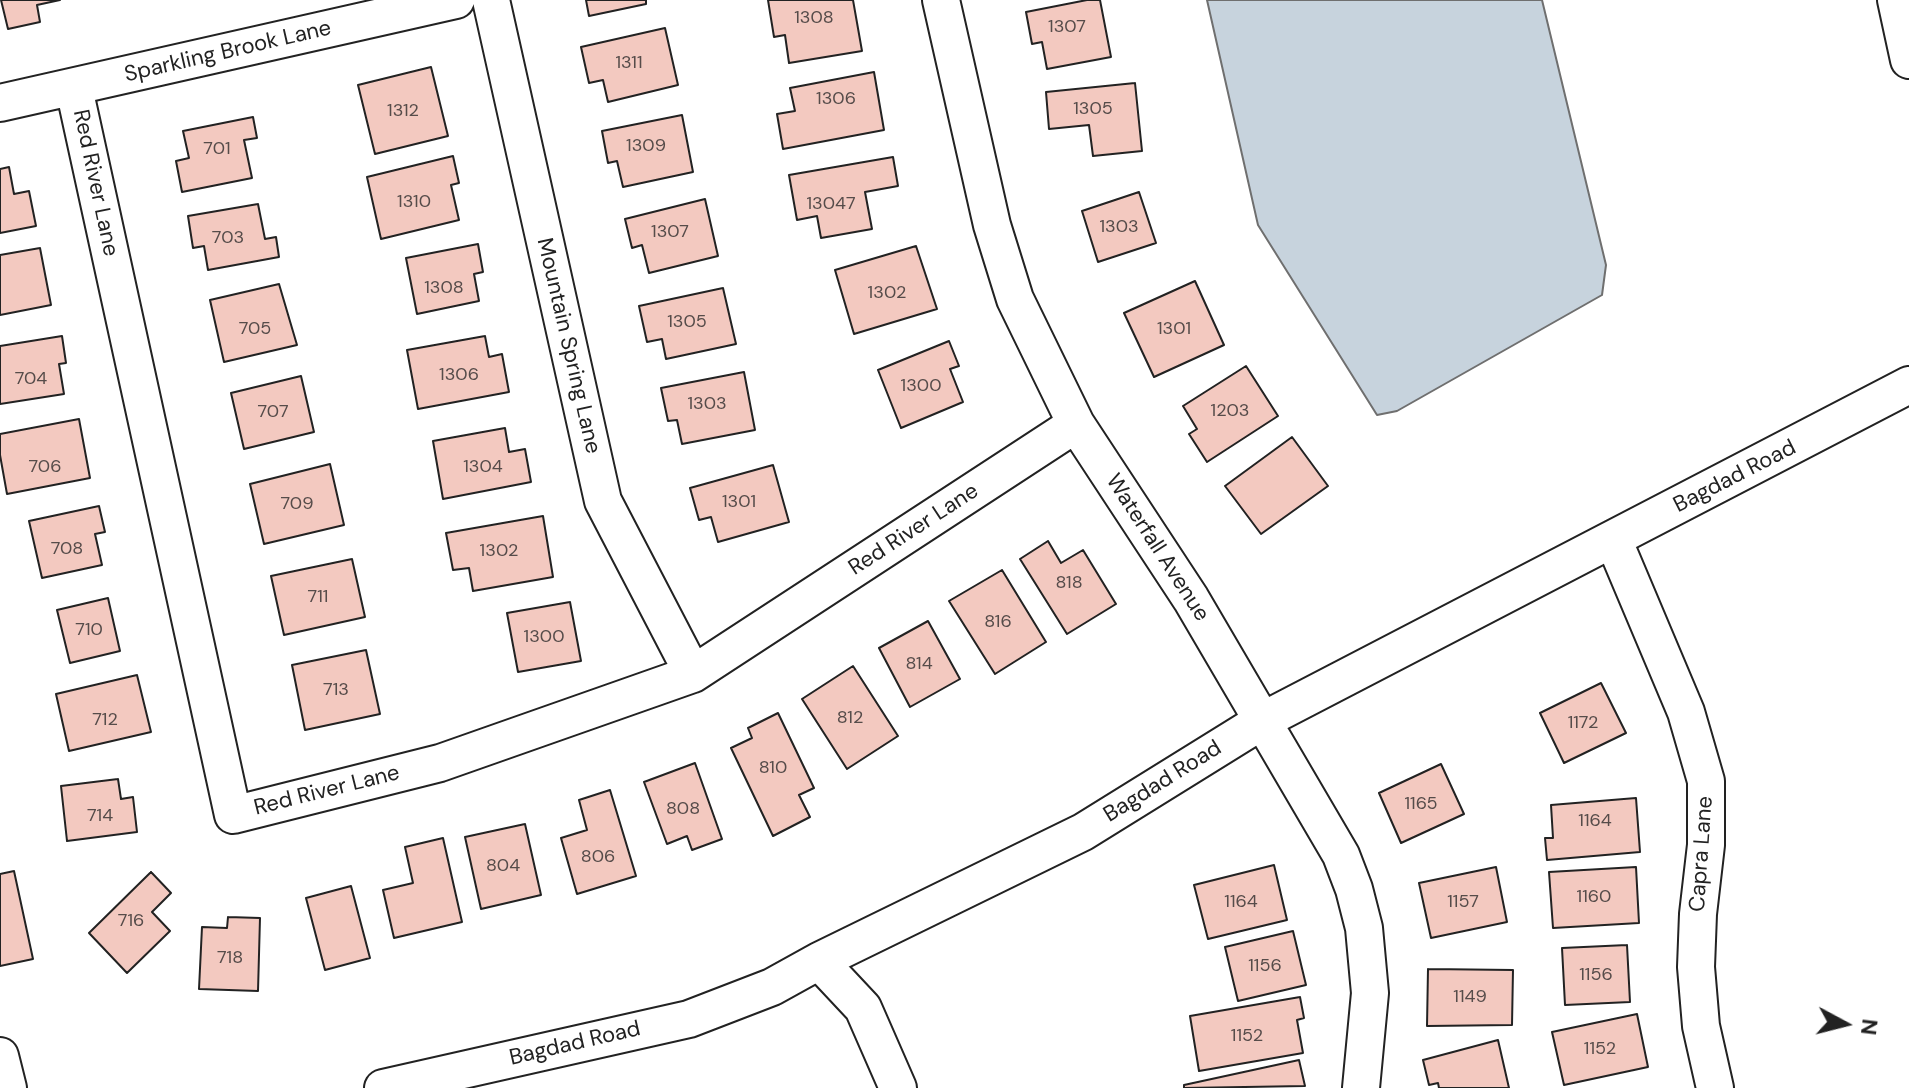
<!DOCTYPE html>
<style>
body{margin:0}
#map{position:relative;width:1909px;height:1088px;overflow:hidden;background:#fff;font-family:"DM Sans",sans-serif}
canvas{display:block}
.north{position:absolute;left:1805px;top:984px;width:80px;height:80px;-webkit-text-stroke:6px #fff;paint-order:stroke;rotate:97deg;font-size:22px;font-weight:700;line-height:32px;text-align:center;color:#222}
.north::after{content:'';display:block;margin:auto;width:28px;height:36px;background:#222;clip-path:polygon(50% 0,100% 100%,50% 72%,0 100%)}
</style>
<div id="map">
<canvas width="1909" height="1088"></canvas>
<div class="north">N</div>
</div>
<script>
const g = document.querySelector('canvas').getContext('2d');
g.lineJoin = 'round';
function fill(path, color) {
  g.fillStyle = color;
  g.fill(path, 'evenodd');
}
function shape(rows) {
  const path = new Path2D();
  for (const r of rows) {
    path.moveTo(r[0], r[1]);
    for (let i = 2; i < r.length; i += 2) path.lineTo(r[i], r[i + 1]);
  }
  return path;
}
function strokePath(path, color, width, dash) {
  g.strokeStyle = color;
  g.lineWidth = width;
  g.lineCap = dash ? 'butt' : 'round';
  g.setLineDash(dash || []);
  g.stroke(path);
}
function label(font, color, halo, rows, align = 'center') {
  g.font = font + ' "DM Sans",sans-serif';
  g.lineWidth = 6;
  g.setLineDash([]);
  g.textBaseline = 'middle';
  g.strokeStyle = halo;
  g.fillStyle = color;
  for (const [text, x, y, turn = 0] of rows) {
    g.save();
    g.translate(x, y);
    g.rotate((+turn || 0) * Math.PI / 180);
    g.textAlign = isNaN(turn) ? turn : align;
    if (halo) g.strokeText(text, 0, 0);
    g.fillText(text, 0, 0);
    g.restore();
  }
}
const water = shape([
 [1207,0,1542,0,1606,265,1602,295,1397,411,1377,415,1258,225,1207,0]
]);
fill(water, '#c7d3dd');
strokePath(water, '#6f6f6f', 2);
const building = shape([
 [1,0,60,0,37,5,40,22,8,29,1,0],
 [586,0,646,0,646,4,589,16,586,0],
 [768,0,853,0,862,51,789,63,785,35,774,37,768,0],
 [1087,0,1100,0,1111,57,1047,69,1042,42,1032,44,1026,12,1087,0],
 [665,28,678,85,608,102,603,80,589,83,581,47,665,28],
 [431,67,448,136,375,154,358,85,431,67],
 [874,72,884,130,783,149,777,114,795,111,790,88,874,72],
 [1135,83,1142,151,1093,156,1089,125,1049,129,1046,92,1135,83],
 [682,115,693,172,623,187,617,161,608,163,602,131,682,115],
 [253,117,257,138,244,140,252,178,182,192,176,161,189,158,183,131,253,117],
 [453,156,459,183,451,185,459,220,381,239,367,177,453,156],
 [893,157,898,186,865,192,872,229,821,238,817,216,797,220,789,175,893,157],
 [9,167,14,194,29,191,36,226,0,233,0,169,9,167],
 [1139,192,1156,243,1098,262,1082,211,1139,192],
 [705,199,718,256,649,273,642,245,632,248,625,219,705,199],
 [258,204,265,239,276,237,279,257,208,270,204,246,193,248,188,216,258,204],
 [478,244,483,272,474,274,479,301,417,314,406,258,478,244],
 [916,246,937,309,854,334,835,270,916,246],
 [40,248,51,305,0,315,0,255,40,248],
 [1195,281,1224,345,1154,377,1124,313,1195,281],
 [279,284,297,345,224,362,210,300,279,284],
 [723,288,736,344,666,359,662,339,647,342,639,306,723,288],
 [62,336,66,363,59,364,64,394,0,404,0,346,62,336],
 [485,336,489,357,502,354,509,392,418,409,407,350,485,336],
 [949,341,959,366,950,369,963,402,901,428,878,370,949,341],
 [1246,366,1278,416,1207,462,1189,434,1197,429,1183,406,1246,366],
 [744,372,755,430,682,444,677,420,668,421,661,388,744,372],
 [301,376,314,432,244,449,231,393,301,376],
 [79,419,90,478,7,494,0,455,0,434,79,419],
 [505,428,509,452,525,449,531,482,443,499,433,441,505,428],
 [1292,437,1328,486,1261,534,1225,486,1292,437],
 [330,464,344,525,264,544,250,484,330,464],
 [773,465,789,522,718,542,711,517,699,520,690,488,773,465],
 [99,506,105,532,95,534,102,565,42,578,29,521,99,506],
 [543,516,553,577,473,591,469,568,453,570,446,533,543,516],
 [1048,541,1061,563,1083,550,1116,604,1067,634,1020,559,1048,541],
 [352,559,365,617,284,635,271,576,352,559],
 [1002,570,1046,642,995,674,949,601,1002,570],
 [108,598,120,651,70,663,57,610,108,598],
 [570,602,581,661,518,672,507,613,570,602],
 [928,621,960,679,910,707,879,648,928,621],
 [366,650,380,714,305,730,292,665,366,650],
 [853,666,898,736,847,769,802,699,853,666],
 [137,675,151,732,69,751,56,694,137,675],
 [1601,683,1626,733,1564,763,1540,713,1601,683],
 [778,713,814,788,799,795,810,817,773,836,731,748,752,738,748,728,778,713],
 [695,763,722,839,692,850,687,836,667,844,644,782,695,763],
 [1441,764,1464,814,1401,843,1379,793,1441,764],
 [118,779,121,799,133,797,137,832,67,841,61,786,118,779],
 [610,790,636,876,577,894,561,838,587,830,579,800,610,790],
 [1636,798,1640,852,1547,860,1545,838,1553,838,1551,805,1636,798],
 [525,824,541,895,481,909,465,837,525,824],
 [443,838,462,922,394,938,383,890,413,883,405,847,443,838],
 [1274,865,1287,920,1208,939,1194,885,1274,865],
 [1496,867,1507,922,1431,938,1419,883,1496,867],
 [1636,867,1639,923,1553,928,1549,872,1636,867],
 [14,871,33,959,0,966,0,874,14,871],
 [151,872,171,893,152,912,170,931,127,973,89,933,151,872],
 [351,886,370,958,325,970,306,898,351,886],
 [228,917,260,918,258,991,199,989,202,927,227,928,228,917],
 [1293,931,1306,985,1238,1001,1225,947,1293,931],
 [1627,945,1630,1002,1565,1005,1562,948,1627,945],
 [1428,969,1513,970,1512,1025,1427,1026,1428,969],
 [1300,997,1304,1018,1297,1020,1303,1053,1199,1071,1190,1016,1300,997],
 [1637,1014,1648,1067,1564,1085,1552,1032,1637,1014],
 [1498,1040,1509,1088,1439,1088,1438,1083,1429,1085,1423,1060,1498,1040],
 [1299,1060,1305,1086,1184,1088,1184,1085,1299,1060]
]);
fill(building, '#f3c9c0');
strokePath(building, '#222', 2);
const minor = shape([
 [491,0,603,501,693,674],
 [941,0,992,225,1015,299,1076,424,1191,599,1341,855,1354,889,1364,928,1370,993,1361,1088],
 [1896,0,1909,60],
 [74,88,233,815,440,763,693,674,1076,424],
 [0,103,456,0],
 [1613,539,1686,712,1706,781,1706,845,1698,914,1696,967,1701,1026,1715,1088],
 [819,961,863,1008,898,1088],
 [0,1056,8,1088],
 [383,1088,689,1019,772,987,819,961,1083,832,1262,721,1909,385]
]);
strokePath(minor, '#222', 40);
strokePath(minor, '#fff', 36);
label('18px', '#564c4a', null, [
 ["1308",814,18],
 ["1307",1067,27],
 ["1311",629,63],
 ["1306",836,99],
 ["1305",1093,109],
 ["1312",403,111],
 ["1309",646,146],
 ["701",217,149],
 ["1310",414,202],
 ["13047",831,204],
 ["1303",1119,227],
 ["1307",670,232],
 ["703",228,238],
 ["1308",444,288],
 ["1302",887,293],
 ["1305",687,322],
 ["705",255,329],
 ["1301",1174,329],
 ["1306",459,375],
 ["704",31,379],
 ["1300",921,386],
 ["1303",707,404],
 ["1203",1230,411],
 ["707",273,412],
 ["706",45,467],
 ["1304",483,467],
 ["1301",739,502],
 ["709",297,504],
 ["708",67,549],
 ["1302",499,551],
 ["818",1069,583],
 ["711",318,597],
 ["816",998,622],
 ["710",89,630],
 ["1300",544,637],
 ["814",919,664],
 ["713",336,690],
 ["812",850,718],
 ["712",105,720],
 ["1172",1583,723],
 ["810",773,768],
 ["1165",1421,804],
 ["808",683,809],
 ["714",100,816],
 ["1164",1595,821],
 ["806",598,857],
 ["804",503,866],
 ["1160",1594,897],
 ["1164",1241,902],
 ["1157",1463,902],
 ["716",131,921],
 ["718",230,958],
 ["1156",1265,966],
 ["1156",1596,975],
 ["1149",1470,997],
 ["1152",1247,1036],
 ["1152",1600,1049]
]);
label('22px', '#222', '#fff', [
 ["Sparkling Brook Lane",228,52,-13],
 ["Red River Lane",95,183,78],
 ["Mountain Spring Lane",568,346,77],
 ["Bagdad Road",1735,477,-27],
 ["Red River Lane",914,530,-33],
 ["Waterfall Avenue",1157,548,57],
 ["Bagdad Road",1163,782,-32],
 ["Red River Lane",327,791,-14],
 ["Capra Lane",1702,854,-86],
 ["Bagdad Road",575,1044,-13]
]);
</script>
